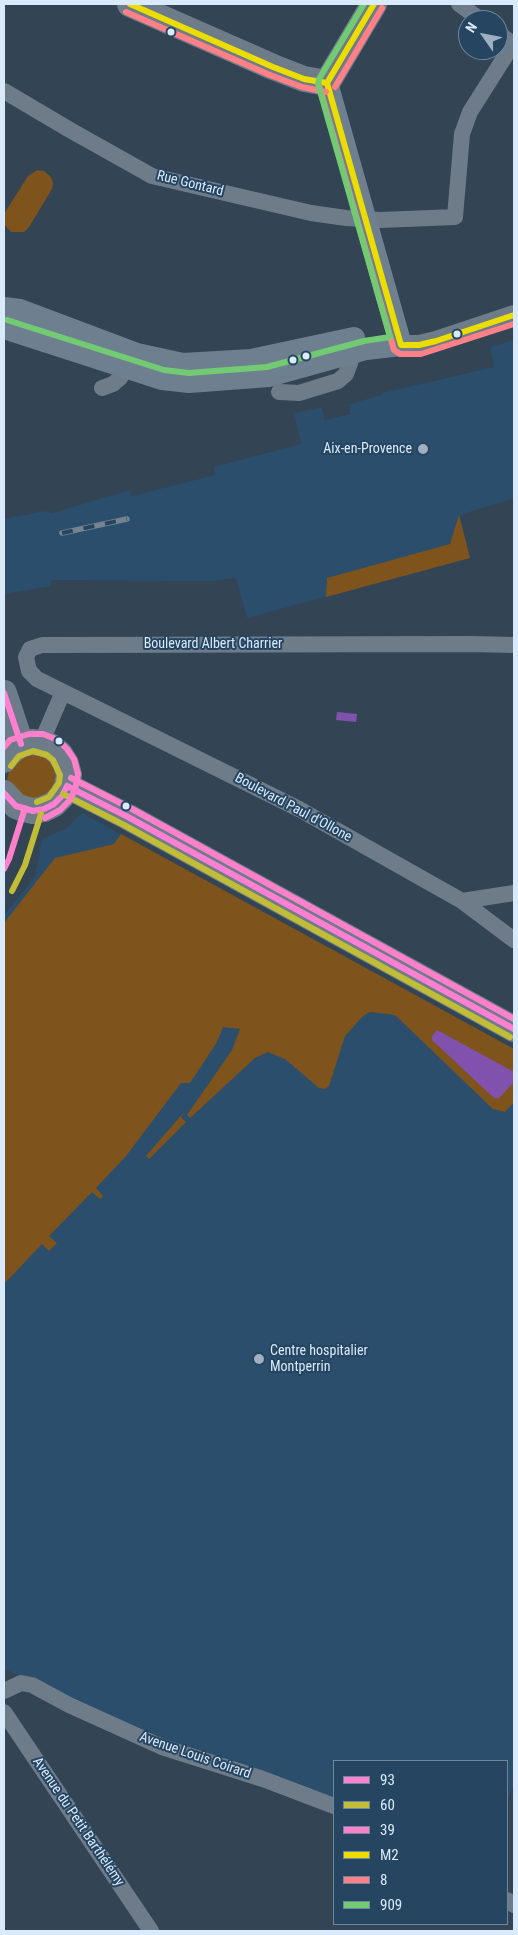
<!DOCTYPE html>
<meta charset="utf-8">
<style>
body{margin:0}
#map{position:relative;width:518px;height:1935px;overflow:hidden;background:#334454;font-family:"Roboto Condensed",sans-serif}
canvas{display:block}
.frame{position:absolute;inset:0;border:5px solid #d8eafb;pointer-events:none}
.legend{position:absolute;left:333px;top:1760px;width:175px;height:165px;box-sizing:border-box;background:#264561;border:1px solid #6d879f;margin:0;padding:6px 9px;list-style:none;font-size:15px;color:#d8eafb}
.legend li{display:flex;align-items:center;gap:10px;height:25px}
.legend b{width:25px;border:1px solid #6d879f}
.north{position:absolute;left:458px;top:10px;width:50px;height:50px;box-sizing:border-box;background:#264561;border:1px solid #6d879f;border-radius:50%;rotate:303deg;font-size:14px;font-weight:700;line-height:20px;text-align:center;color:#d8eafb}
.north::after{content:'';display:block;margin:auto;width:18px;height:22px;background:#9eb0c1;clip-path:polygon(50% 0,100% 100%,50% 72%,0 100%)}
</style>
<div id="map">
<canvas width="518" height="1935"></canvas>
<div class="frame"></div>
<ul class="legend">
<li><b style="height:6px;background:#ff80d2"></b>93</li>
<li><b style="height:6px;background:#c1bd37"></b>60</li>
<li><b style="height:6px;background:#ff80ca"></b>39</li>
<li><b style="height:6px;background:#ebdd00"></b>M2</li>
<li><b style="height:6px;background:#ff8087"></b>8</li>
<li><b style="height:6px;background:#72cb72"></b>909</li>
</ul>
<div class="north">N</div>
</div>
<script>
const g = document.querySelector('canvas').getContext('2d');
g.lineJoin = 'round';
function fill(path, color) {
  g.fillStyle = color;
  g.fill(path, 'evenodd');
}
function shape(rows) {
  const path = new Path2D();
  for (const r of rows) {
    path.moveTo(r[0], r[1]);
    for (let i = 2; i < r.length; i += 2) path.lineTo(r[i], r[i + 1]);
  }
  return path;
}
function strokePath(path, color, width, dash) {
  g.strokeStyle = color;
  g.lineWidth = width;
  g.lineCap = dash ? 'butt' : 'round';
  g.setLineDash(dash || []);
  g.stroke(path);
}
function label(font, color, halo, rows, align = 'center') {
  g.font = font + ' "Roboto Condensed",sans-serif';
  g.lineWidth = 4;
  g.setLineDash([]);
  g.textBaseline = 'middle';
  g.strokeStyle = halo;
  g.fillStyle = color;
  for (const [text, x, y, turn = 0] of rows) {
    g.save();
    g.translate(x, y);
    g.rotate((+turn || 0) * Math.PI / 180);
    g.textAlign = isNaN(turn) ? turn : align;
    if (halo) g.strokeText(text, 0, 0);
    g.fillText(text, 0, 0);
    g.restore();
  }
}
fill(shape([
 [514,340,514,498,460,515,470,558,247,618,236,578,214,581,51,580,51,586,4,594,4,519,45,511,52,513,130,490,132,496,215,475,214,467,301,444,294,413,322,407,325,420,350,414,349,404,382,395,382,393,494,367,490,347],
 [82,813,514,1049,514,1787,507,1798,507,1761,334,1761,334,1799,264,1771,176,1744,4,1669,4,915,35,877,42,839,67,828]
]), '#2a4e6c');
fill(shape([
 [37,170,44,171,51,177,53,183,52,189,29,227,24,232,11,232,5,225,4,214,28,176],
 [459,515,470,558,326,597,327,578,450,544],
 [31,752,53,761,57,785,39,803,10,789,7,780,11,764],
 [121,834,514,1049,514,1102,505,1112,493,1109,395,1015,370,1012,363,1016,345,1036,329,1086,325,1089,319,1088,285,1059,268,1052,255,1058,190,1118,187,1115,232,1050,240,1029,223,1027,217,1042,190,1083,181,1083,126,1156,96,1188,103,1196,100,1199,92,1192,49,1236,57,1243,49,1251,42,1244,4,1284,4,923,55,858,114,844],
 [185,1111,181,1117,186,1122,149,1159,146,1156]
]), '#7e541c');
fill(shape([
 [337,712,357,714,356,722,336,720],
 [437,1030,514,1072,514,1082,499,1098,494,1098,432,1040,432,1036]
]), '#8152ad');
strokePath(shape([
 [459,4,481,20],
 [498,33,514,45],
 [4,91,70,130,152,176,311,213,346,218,380,220,455,217,462,134,470,112,513,44],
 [102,388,113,384,120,378,126,368,126,359],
 [279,392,299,393,338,381,346,374,354,352],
 [514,645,471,644,42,645,30,649,26,657,29,671,37,679,299,809,462,901,514,940],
 [41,743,63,692],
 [462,901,514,893],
 [4,1691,21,1683,32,1685,69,1705,162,1747,263,1779,334,1806],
 [4,1712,151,1931],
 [507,1900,514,1905]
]), '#6e7c8a', 16);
strokePath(shape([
 [401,345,419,345,436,341,514,315]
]), '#6e7c8a', 20);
strokePath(shape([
 [4,308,20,310,137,354,183,364,251,360,354,338],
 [4,328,162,379,189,382,269,376,366,349,401,345,327,83]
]), '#6e808f', 22);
strokePath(shape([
 [130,4,273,67,304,79,327,83,374,4],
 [4,693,21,744],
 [4,760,9,753,21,744,32,742,41,743,52,747,60,754,66,764,69,775,67,786,62,796,54,804,44,809,33,811,24,809,16,806,4,793],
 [67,786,128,817,514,1029]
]), '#6e7c8a', 26);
const rail = shape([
 [62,533,127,519]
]);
strokePath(rail, '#758390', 5.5);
strokePath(rail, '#264561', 4, [11]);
strokePath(shape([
 [4,693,21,744],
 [67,786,128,817,514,1029],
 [4,793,16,806,33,811,44,809,54,804,62,796,67,786]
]), '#ff80d2', 6);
strokePath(shape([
 [11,766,19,756,33,751,47,755,53,760,60,775,59,783,49,797,37,802],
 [63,794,124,825,510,1037],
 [12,891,25,865,41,814]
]), '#c1bd37', 6);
strokePath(shape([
 [4,747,10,740,29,734,43,734,58,740,67,749,74,759,78,774,75,790,69,801,60,810,45,818],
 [71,778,132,809,514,1019],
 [4,869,9,859,25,808]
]), '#ff80ca', 6);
strokePath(shape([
 [130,4,273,67,304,79,327,83],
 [327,83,401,345,419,345,436,341,514,315],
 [327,83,374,4]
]), '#ebdd00', 6);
strokePath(shape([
 [126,12,270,75,302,87,326,92],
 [319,85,394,350,400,354,421,354,514,324],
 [335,87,382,8]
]), '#ff8087', 6);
strokePath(shape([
 [7,320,164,370,189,373,267,367,364,341,390,337,318,84,319,79,364,4]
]), '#72cb72', 6);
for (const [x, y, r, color] of [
 [171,32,4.5,"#d8eafb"],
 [457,334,4.5,"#d8eafb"],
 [306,356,4.5,"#d8eafb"],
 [293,360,4.5,"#d8eafb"],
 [423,449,6,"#9eb0c1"],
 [59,741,4.5,"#d8eafb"],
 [126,806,4.5,"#d8eafb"],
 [259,1359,6,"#9eb0c1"]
]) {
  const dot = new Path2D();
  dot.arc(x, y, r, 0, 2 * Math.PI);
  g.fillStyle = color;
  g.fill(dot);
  strokePath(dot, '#264561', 2);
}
label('14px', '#d8eafb', '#264561', [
 ["Rue Gontard",190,184,14],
 ["Boulevard Albert Charrier",213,644],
 ["Boulevard Paul d'Ollone",293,808,28],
 ["Avenue Louis Coirard",195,1756,19],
 ["Avenue du Petit Barthélémy",78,1822,56]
]);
label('14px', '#d8eafb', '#264561', [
 ["Aix-en-Provence",412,449],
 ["Centre hospitalier",270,1351,"left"],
 ["Montperrin",270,1367,"left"]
], 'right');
</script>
